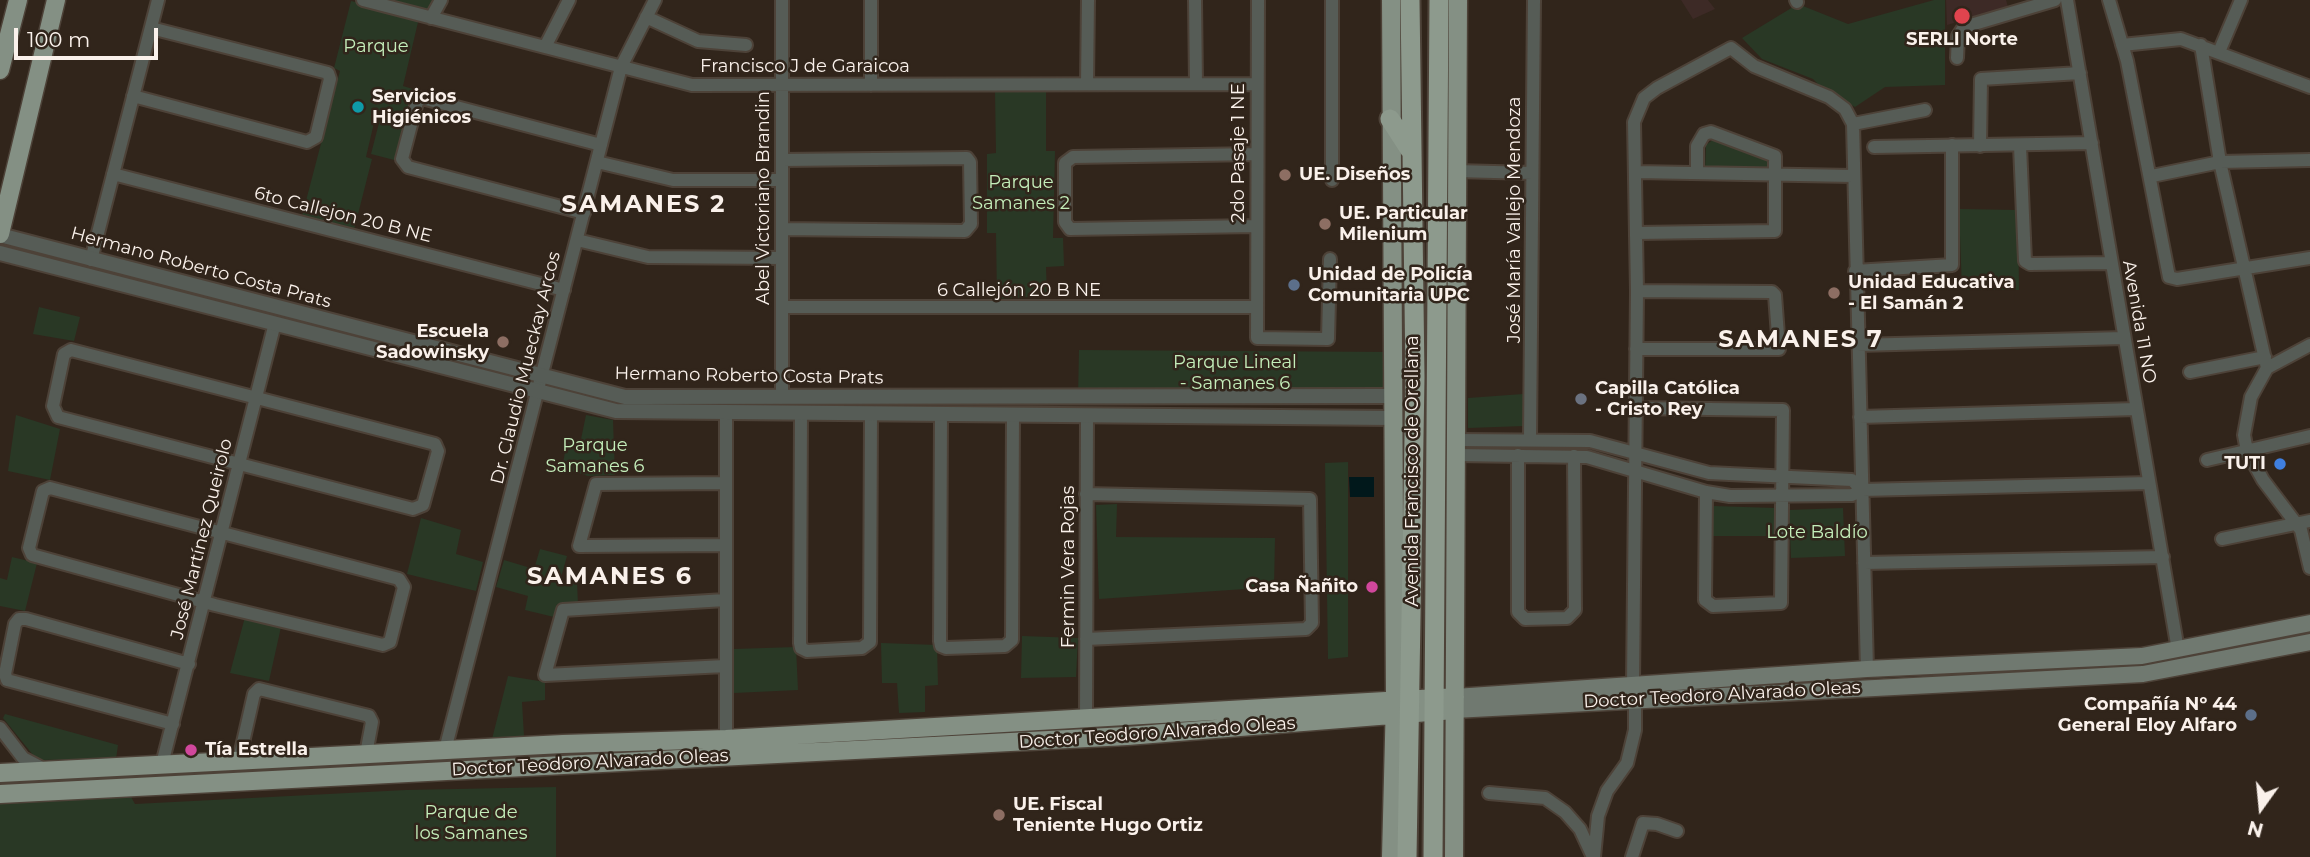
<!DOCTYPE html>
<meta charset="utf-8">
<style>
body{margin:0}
#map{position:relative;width:2310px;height:857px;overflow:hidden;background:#31251b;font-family:Montserrat,sans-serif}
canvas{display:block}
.north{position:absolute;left:2226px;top:773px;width:70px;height:70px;-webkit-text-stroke:5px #31251b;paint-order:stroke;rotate:195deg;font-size:19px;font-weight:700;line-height:28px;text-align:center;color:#faf1eb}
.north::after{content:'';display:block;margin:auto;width:24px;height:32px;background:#faf1eb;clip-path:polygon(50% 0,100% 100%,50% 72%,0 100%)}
.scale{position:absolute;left:14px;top:28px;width:144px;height:32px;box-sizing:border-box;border:4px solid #faf1eb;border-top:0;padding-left:9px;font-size:21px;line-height:24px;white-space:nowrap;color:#faf1eb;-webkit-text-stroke:5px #31251b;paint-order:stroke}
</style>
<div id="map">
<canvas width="2310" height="857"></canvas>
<div class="north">N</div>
<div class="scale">100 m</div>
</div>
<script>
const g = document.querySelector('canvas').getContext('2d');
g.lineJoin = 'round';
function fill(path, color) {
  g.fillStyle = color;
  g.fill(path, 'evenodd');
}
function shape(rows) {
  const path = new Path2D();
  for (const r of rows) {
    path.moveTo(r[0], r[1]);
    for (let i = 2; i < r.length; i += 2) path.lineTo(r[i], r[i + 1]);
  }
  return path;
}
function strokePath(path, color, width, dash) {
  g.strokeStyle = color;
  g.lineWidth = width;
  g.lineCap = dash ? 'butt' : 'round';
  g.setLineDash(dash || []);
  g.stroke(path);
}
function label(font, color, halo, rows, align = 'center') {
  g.font = font + ' Montserrat,sans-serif';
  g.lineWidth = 5;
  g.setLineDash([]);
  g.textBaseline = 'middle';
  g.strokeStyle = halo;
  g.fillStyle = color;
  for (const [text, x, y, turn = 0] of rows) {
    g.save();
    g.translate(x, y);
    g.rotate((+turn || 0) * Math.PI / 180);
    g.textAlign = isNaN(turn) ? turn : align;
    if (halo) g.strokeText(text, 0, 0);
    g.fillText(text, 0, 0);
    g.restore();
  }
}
fill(shape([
 [1681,0,1708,0,1715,9,1693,19],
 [1946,0,2006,0,2008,7,1947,25]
]), '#3d2a26');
fill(shape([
 [394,0,433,0,428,11],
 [1934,0,1945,0,1945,85,1885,87,1855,107,1824,90,1813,79,1762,59,1742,38,1798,4,1848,24],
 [351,1,419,18,403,86,416,90,409,118,377,110,366,157,372,159,354,230,302,216,340,71,334,68],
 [995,91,1046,91,1046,151,1055,151,1053,238,1063,238,1064,266,1046,267,1047,296,997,299,996,233,987,233,987,154,996,153],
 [381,115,407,122,398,161,371,154],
 [1714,139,1771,159,1773,171,1705,171,1706,145],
 [1959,209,2018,210,2019,290,1962,290],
 [39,307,80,317,74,341,33,334],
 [1079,350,1392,352,1392,396,1078,398],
 [1523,394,1524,426,1468,428,1468,398],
 [16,415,60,429,50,480,8,471],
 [586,415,613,420,615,475,588,476,562,468,567,442,580,444],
 [1348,462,1348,657,1328,659,1325,463],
 [1117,504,1116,537,1275,538,1274,587,1099,599,1096,505],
 [1714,506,1775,508,1774,536,1712,536],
 [1843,508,1845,556,1791,558,1789,510],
 [421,518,461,530,456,554,483,562,476,591,407,574],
 [540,549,567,556,560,581,577,582,578,604,557,604,554,617,525,610,528,596,496,587,504,560,534,569],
 [12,557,37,563,25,611,0,606,0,578,7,580],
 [245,617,281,627,269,681,230,673],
 [1022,636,1078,638,1076,677,1021,678],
 [881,643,937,645,938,685,925,686,925,712,899,713,897,683,882,683],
 [796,647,798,690,734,693,734,649],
 [508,676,545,682,545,700,522,702,524,736,492,739],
 [5,714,118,745,116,759,37,760,3,718],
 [556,787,556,857,0,857,0,804,130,795,135,804,406,790]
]), '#293825');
fill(shape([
 [1349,477,1374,477,1374,497,1350,497]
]), '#01181b');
const minor = shape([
 [363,0,692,85,1257,84],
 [1195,0,1196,84],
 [1258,0,1257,338,1328,339,1330,259],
 [1332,0,1332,180],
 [1796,0,1797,2],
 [2067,0,2178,650],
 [2109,0,2127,61,2169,277,2177,279,2310,258],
 [646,17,698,41,746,45],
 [431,18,441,0],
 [2122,45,2181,39,2310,87],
 [2201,45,2220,162,2267,368],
 [545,47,569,0],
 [2219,52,2241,0],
 [1957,58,1958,36,1964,27,2055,0],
 [1087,84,1088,0],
 [871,85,871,0],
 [133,96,307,142,316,137,330,79,328,73,151,28],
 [1853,124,1925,110],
 [1980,146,1981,79,2080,73],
 [2020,146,2025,261,2030,264,2111,263],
 [1874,147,2092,143],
 [782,160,967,158,970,162,971,224,965,231,782,229],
 [597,162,673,180,782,180],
 [1456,171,1532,173],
 [1637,172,1853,176],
 [113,174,564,290],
 [2152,176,2220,162,2310,160],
 [584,213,408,167,402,159,417,102,422,98,601,145],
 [1256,226,1070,229,1065,222,1065,163,1073,157,1257,154],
 [1637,233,1775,231,1775,156,1711,132,1704,134,1697,146,1697,173],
 [577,240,648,257,782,258],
 [91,260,158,0],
 [1855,271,1952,265,1952,145],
 [782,307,1256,307],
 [1857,345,2124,338],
 [2310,345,2267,368,2251,397,2244,435,2247,451,2263,480,2301,530,2310,568],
 [1636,349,1779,349,1775,295,1772,292,1637,291],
 [71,350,435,444,438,451,423,505,413,509,58,417,53,406,64,354,71,350],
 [2190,372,2265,357],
 [782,397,782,0],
 [1635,408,1783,410,1781,603,1713,606,1705,600,1706,492],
 [726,413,726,739],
 [801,413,800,643,801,648,807,651,862,648,870,642,871,414],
 [941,414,940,641,941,646,946,648,1005,646,1012,640,1013,415],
 [1860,417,2136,409],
 [1530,439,1534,0],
 [1456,455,1587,457,1706,492,1730,496,1852,495,1862,490,1852,480,1709,473,1590,441,1456,440],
 [1518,455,1518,612,1525,619,1567,618,1575,610,1574,456],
 [2207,460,2310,436],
 [50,488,399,579,404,587,390,642,383,645,215,605,32,555,29,548,43,491,50,488],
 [1862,490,2149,483],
 [2222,539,2310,521],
 [725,545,579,546,596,484,726,483],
 [1864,563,2163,557],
 [1086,639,1306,629,1312,623,1310,499,1086,494],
 [725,666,545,675,563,610,725,600],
 [1633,685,1637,291,1634,122,1644,98,1657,88,1731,48,1754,66,1829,97,1845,109,1853,124,1867,669],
 [1086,719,1087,415],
 [173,724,7,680,5,674,15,624,19,619,26,619,189,664],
 [0,728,23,758,44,769],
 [445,750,621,67,655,0],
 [239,760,254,694,259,689,369,716,372,722,366,754],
 [162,764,275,323],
 [1489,793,1545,798,1565,812,1580,829,1593,857],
 [1594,857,1598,816,1607,791,1627,763,1635,730,1635,700],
 [1632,857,1643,823,1657,824,1677,831]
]);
const tertiary = shape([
 [0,235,625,397,1392,396],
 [0,253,616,411,1392,418]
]);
const secondary = shape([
 [1455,697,1867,669,2142,656,2310,623],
 [1454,710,2143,674,2310,642]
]);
const primary = shape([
 [0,70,18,0],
 [0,234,56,0],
 [0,773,563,744,726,739,1455,697],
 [0,794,1127,736,1454,710],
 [1391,857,1395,699,1391,0],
 [1454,857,1458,0]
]);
const trunk = shape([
 [1390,119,1410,150],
 [1407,857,1415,377,1410,0],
 [1433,857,1439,0]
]);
strokePath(minor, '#4d4238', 16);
strokePath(tertiary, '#4d4238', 18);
strokePath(secondary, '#4d4238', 19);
strokePath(primary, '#4d4238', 21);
strokePath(trunk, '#4d4238', 23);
strokePath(minor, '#565c56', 12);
strokePath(tertiary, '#565c56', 14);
strokePath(secondary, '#707970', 16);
strokePath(primary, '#849084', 18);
strokePath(trunk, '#8d9a8d', 19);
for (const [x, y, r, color] of [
 [1962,16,9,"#e0444e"],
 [358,107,7,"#0f9aa8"],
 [1285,175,7,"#8d6e63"],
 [1325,224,7,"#8d6e63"],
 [1294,285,7,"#5c6f8a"],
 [1834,293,7,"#8d6e63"],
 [503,342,7,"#8d6e63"],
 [1581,399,7,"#6b7280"],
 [2280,464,7,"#3f7fe0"],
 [1372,587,7,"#d1479c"],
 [2251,715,7,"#5c6f8a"],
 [191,750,7,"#d1479c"],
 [999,815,7,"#8d6e63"]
]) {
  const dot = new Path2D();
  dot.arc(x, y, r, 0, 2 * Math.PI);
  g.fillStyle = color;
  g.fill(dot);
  strokePath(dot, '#31251b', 2.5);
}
label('bold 18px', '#faf1eb', '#31251b', [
 ["SERLI Norte",1962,40,"center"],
 ["Servicios",372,97],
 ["Higiénicos",372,118],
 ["UE. Diseños",1299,175],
 ["UE. Particular",1339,214],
 ["Milenium",1339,235],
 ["Unidad de Policía",1308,275],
 ["Comunitaria UPC",1308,296],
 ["Unidad Educativa",1848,283],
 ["- El Samán 2",1848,304],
 ["Escuela",489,332,"right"],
 ["Sadowinsky",489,353,"right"],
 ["Capilla Católica",1595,389],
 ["- Cristo Rey",1595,410],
 ["TUTI",2266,464,"right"],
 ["Casa Ñañito",1358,587,"right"],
 ["Compañía Nº 44",2237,705,"right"],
 ["General Eloy Alfaro",2237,726,"right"],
 ["Tía Estrella",205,750],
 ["UE. Fiscal",1013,805],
 ["Teniente Hugo Ortiz",1013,826]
], 'left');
label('18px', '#c4eeba', '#31251b', [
 ["Parque",376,47],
 ["Parque",1021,183],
 ["Samanes 2",1021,204],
 ["Parque Lineal",1235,363],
 ["- Samanes 6",1235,384],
 ["Parque",595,446],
 ["Samanes 6",595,467],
 ["Lote Baldío",1817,533],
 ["Parque de",471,813],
 ["los Samanes",471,834]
]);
label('18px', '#faf1eb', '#31251b', [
 ["Francisco J de Garaicoa",805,67],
 ["2do Pasaje 1 NE",1239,153,-90],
 ["Abel Victoriano Brandin",764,198,-90],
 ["6to Callejon 20 B NE",343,215,14],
 ["José María Vallejo Mendoza",1515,220,-90],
 ["Hermano Roberto Costa Prats",201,268,15],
 ["6 Callejón 20 B NE",1019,291],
 ["Avenida 11 NO",2139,322,80],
 ["Dr. Claudio Mueckay Arcos",526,368,-76],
 ["Hermano Roberto Costa Prats",749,376,1],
 ["Avenida Francisco de Orellana",1413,471,-90],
 ["José Martínez Queirolo",202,539,-76],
 ["Fermin Vera Rojas",1069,567,-90],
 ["Doctor Teodoro Alvarado Oleas",1722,695,-3],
 ["Doctor Teodoro Alvarado Oleas",1157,733,-4],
 ["Doctor Teodoro Alvarado Oleas",590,763,-3]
]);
g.letterSpacing = '2px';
label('bold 24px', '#faf1eb', '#31251b', [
 ["SAMANES 2",644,205],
 ["SAMANES 7",1801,340],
 ["SAMANES 6",610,577]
]);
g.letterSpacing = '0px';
</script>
